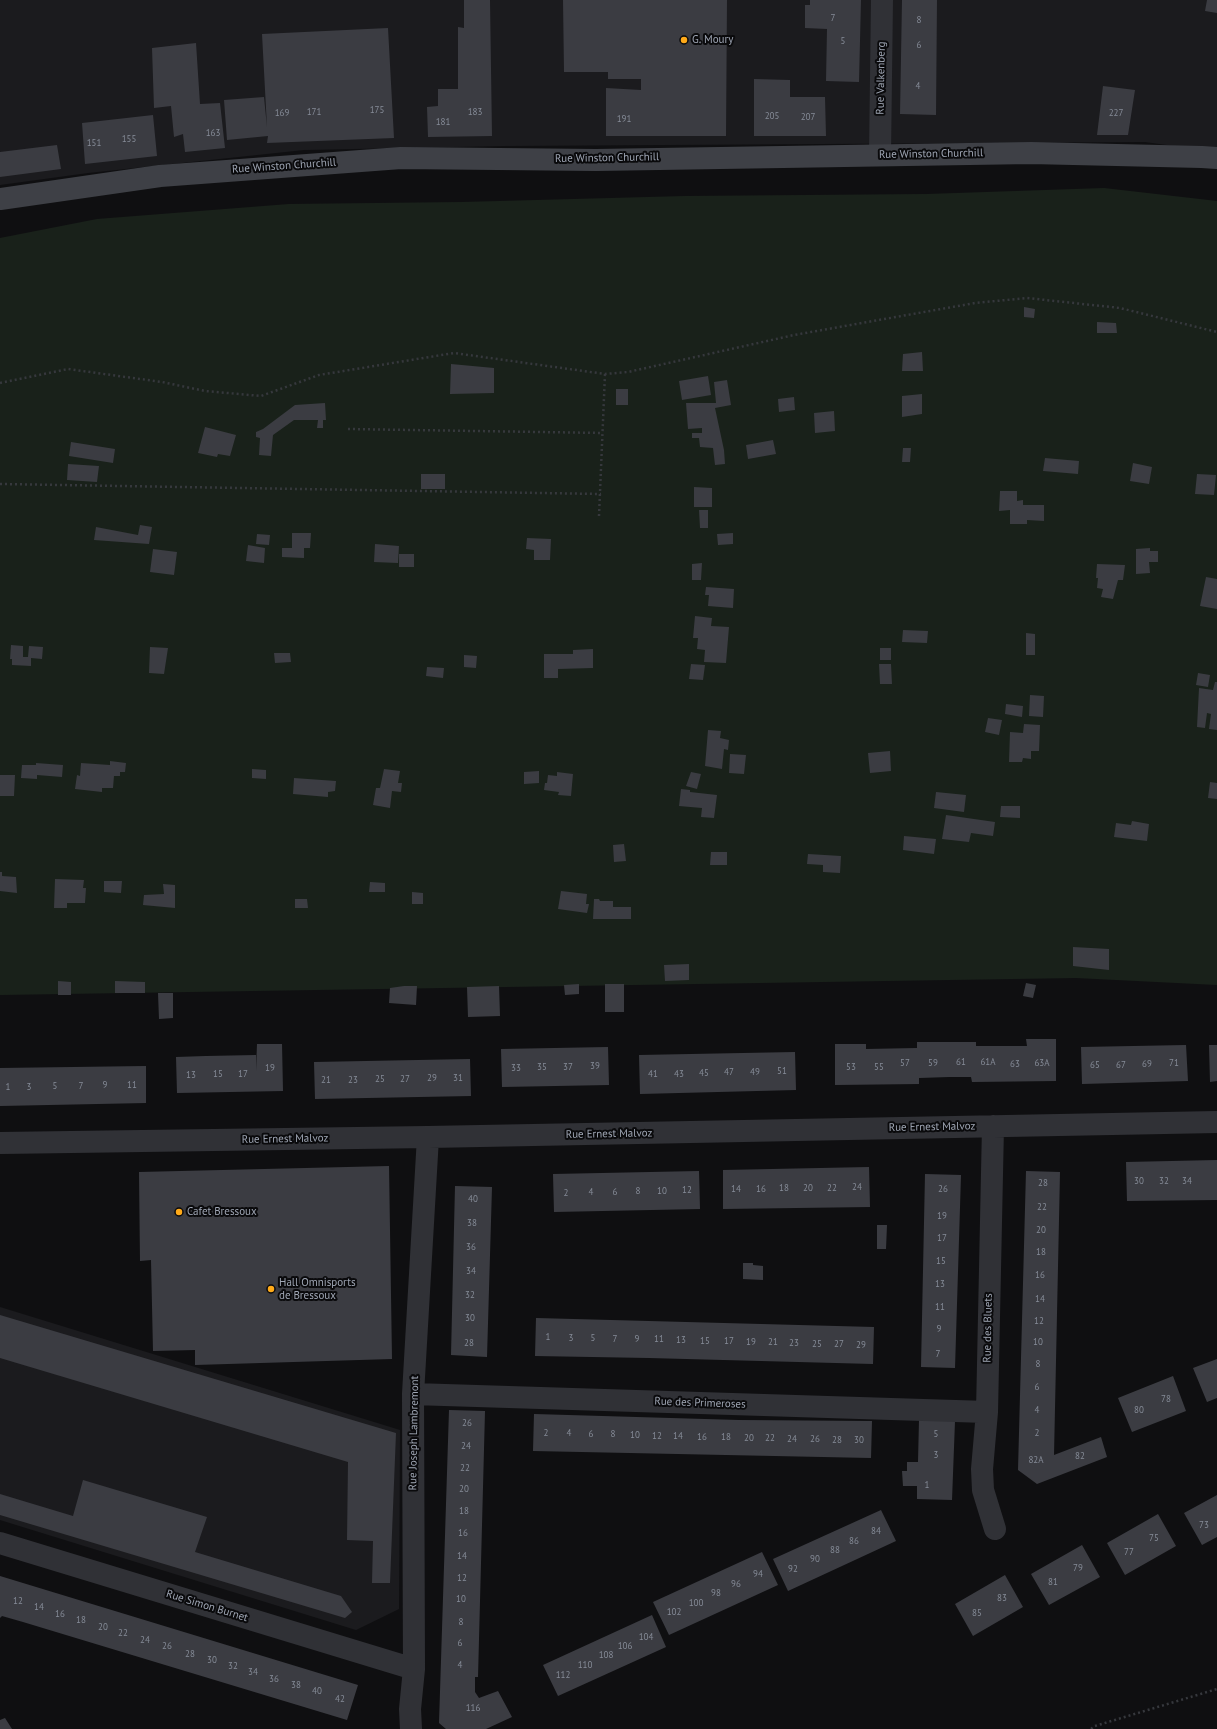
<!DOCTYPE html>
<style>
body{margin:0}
canvas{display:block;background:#0f0f11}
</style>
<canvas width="1217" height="1729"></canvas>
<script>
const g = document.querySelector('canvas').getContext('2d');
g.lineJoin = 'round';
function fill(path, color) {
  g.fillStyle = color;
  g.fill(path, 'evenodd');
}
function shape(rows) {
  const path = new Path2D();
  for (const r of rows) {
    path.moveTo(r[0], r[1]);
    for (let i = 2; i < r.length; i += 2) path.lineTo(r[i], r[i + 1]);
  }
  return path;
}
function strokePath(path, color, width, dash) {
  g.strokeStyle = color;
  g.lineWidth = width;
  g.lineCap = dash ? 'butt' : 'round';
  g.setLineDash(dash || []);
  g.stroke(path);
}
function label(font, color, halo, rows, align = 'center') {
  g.font = font + ' "PT Sans",sans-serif';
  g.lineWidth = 4;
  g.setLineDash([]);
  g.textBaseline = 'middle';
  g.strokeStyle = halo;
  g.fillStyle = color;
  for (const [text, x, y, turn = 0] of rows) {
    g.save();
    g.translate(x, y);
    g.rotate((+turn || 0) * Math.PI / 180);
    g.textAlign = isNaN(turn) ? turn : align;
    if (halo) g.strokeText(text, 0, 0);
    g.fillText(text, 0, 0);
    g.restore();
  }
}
fill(shape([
 [0,0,1217,0,1217,152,1145,142,504,146,304,150,88,173,0,185],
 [0,1307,400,1430,399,1609,356,1630,0,1520]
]), '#1b1b1e');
fill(shape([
 [1104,188,1217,201,1217,985,1076,978,0,995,0,238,97,219,289,204,462,202,685,196,927,194]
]), '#19211a');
fill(shape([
 [464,0,490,0,492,136,428,137,427,107,438,106,438,89,458,89,458,27,464,28],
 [563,0,727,0,726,136,606,136,606,88,641,90,641,79,608,79,608,72,564,72],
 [810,0,861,0,859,82,826,81,827,29,805,28,805,5,810,5],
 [902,0,937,0,936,115,900,114],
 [1207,0,1217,0,1217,13,1205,11],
 [388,28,394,138,267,143,268,136,227,140,224,100,264,97,267,127,262,34],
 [196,43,200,104,220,103,225,148,185,152,183,134,174,137,171,106,154,108,152,48],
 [754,79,790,80,790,97,825,97,826,136,754,136],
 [1103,86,1135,90,1128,135,1097,135],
 [153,115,157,156,85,164,82,123],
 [57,145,61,169,0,177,0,152],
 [1024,307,1035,309,1034,318,1024,317],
 [1097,322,1116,323,1117,333,1097,333],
 [922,352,923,371,902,371,903,354],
 [451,364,494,368,494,393,450,394],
 [708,376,711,395,682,400,679,381],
 [727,380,731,405,715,408,724,450,725,464,715,465,713,448,700,447,699,438,692,438,692,433,702,433,702,428,688,429,686,403,716,403,714,382],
 [616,389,628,389,628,405,616,405],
 [922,394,922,414,902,417,902,396],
 [794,397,795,410,779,412,778,399],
 [325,403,326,420,323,420,323,428,317,428,318,420,294,420,273,435,271,456,259,455,260,438,256,437,256,432,263,429,295,405],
 [834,411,835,431,815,433,814,413],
 [205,427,236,435,230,456,218,454,217,457,198,453],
 [773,440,776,454,748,459,746,445],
 [71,442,115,449,113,463,69,456],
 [903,448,911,448,910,462,902,462],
 [1045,458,1079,461,1078,474,1043,471],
 [1133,463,1152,467,1149,484,1130,481],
 [68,464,99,466,97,482,67,480],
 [421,474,445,474,445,489,421,489],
 [1197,474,1216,475,1214,495,1195,494],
 [694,487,712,488,712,507,694,507],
 [1000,491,1017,491,1017,501,1023,500,1023,505,1044,505,1044,521,1027,520,1027,524,1010,524,1010,510,999,511],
 [699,510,708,510,708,528,700,528],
 [140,525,152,527,149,544,94,540,96,527,138,535],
 [292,533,311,533,310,548,304,548,304,558,282,557,282,548,292,548],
 [733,533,733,544,718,545,717,534],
 [257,534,270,535,269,545,256,544],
 [527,538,551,539,550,560,534,560,534,550,526,549],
 [375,544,399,546,398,563,374,562],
 [248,545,265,548,264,563,246,561],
 [1150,548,1150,551,1158,551,1158,562,1149,562,1150,573,1136,574,1136,549],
 [153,549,177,552,174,575,150,572],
 [399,554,414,554,414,567,399,567],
 [702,563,701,580,692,580,692,564],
 [1097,564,1125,565,1123,580,1118,580,1113,599,1101,597,1103,589,1097,588,1098,578,1096,578],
 [1206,577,1217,579,1217,609,1200,606],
 [706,587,734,589,733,608,708,606,709,595,705,595],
 [695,616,712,618,711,626,729,627,726,663,704,662,705,650,697,649,698,638,693,638],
 [903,630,928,631,927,643,902,642],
 [1026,633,1035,634,1035,655,1026,655],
 [11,645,23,646,23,657,28,657,29,646,43,647,42,659,31,658,31,666,12,665,12,659,10,659],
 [150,647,168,648,164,674,149,673],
 [880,648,891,648,891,660,880,660],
 [593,649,593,668,558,669,558,678,544,678,544,654,573,654,573,650],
 [274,653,290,653,291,662,275,663],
 [464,655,477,656,476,668,464,667],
 [691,664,705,665,703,680,689,679],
 [879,664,891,664,892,684,880,684],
 [427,667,444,668,443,678,426,676],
 [1198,673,1210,675,1208,687,1196,685],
 [1215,682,1217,682,1217,730,1209,729,1211,714,1207,713,1205,728,1197,727,1199,688,1213,690],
 [1030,695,1044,696,1043,717,1029,716],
 [1006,704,1023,706,1022,717,1005,714],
 [988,718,1002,720,999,735,985,732],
 [1024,724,1040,725,1039,751,1031,751,1031,759,1023,758,1022,762,1009,762,1010,732,1023,733],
 [708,730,721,731,720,738,729,740,728,750,724,749,722,769,705,766],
 [890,751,891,771,870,773,868,753],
 [730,754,746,755,744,774,729,773],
 [110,761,126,763,125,772,120,772,120,776,114,776,113,788,102,788,102,792,75,789,77,775,80,776,81,763,110,765],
 [36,763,63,765,62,777,37,775,37,779,21,778,22,765,36,765],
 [252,769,266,770,266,779,252,778],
 [384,769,400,771,398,783,402,783,401,792,392,791,390,808,373,805,376,788,380,788],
 [539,771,539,783,524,784,524,772],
 [557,772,573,774,571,796,558,795,559,792,544,790,545,783,547,783,548,775,557,776],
 [691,772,701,774,697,789,686,786],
 [0,775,15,775,14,796,0,796],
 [294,778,336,781,335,791,328,792,328,797,293,794],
 [1210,782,1217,783,1217,799,1208,798],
 [681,789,690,790,690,792,717,795,714,818,701,817,702,808,679,806],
 [936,792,966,795,964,812,934,808],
 [1001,806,1020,806,1020,818,1000,817],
 [946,815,995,822,993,836,971,833,969,842,942,839],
 [1132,821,1149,824,1147,841,1114,837,1116,823,1131,825],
 [904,836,936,839,934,854,903,850],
 [624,844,626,861,614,862,613,845],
 [711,852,727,852,727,865,710,865],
 [808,854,841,856,840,873,823,872,823,865,807,864],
 [0,872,2,872,2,876,16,877,17,893,0,891],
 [55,879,84,880,83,888,86,888,85,903,67,903,67,908,54,908],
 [104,881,122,881,121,893,104,892],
 [370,882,385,883,385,892,369,892],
 [163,884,175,885,175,908,143,905,144,895,164,894],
 [561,891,587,894,586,904,589,904,587,913,558,909],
 [412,892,423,893,423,904,412,904],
 [295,899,307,899,308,908,295,908],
 [594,899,599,899,600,901,613,901,613,907,631,907,631,919,593,919],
 [1073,947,1109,949,1109,970,1073,966],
 [689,964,689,980,665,981,664,965],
 [58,981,71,982,71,995,58,995],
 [115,981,145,982,145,993,115,993],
 [1026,983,1036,985,1033,998,1023,996],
 [579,984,579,994,565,995,564,985],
 [605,984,624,984,624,1012,605,1012],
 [404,986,417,986,416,1005,389,1003,390,988],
 [499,986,500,1016,468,1017,467,987],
 [158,993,173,993,173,1018,159,1019],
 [1026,1039,1056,1039,1056,1081,972,1082,971,1077,949,1077,919,1078,919,1084,835,1085,835,1044,866,1044,866,1049,917,1048,917,1042,976,1042,976,1046,1027,1046],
 [257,1044,282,1044,283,1091,177,1093,176,1057,206,1056,206,1068,206,1056,256,1055,256,1071],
 [1186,1045,1188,1081,1082,1084,1081,1047],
 [1209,1045,1217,1045,1217,1081,1210,1082],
 [608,1047,609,1085,502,1087,501,1049],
 [795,1052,796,1090,640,1094,639,1055],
 [470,1059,471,1096,315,1099,314,1062],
 [146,1066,146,1103,0,1106,0,1068],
 [1217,1160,1217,1200,1127,1201,1126,1162],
 [389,1166,392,1359,195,1365,195,1350,153,1351,151,1260,140,1261,139,1172],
 [869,1167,870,1207,723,1209,723,1170],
 [699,1171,700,1209,554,1212,553,1174],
 [1026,1171,1060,1172,1054,1455,1101,1437,1107,1457,1037,1484,1018,1470],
 [925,1174,961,1175,955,1368,921,1367],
 [455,1186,492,1187,487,1357,451,1355],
 [877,1225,887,1225,886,1249,877,1249],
 [743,1263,753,1263,753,1265,763,1266,763,1280,743,1279],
 [0,1315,396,1433,390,1583,372,1583,373,1541,347,1540,348,1462,0,1358],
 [536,1318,874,1327,873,1364,649,1358,535,1356],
 [1217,1359,1217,1398,1207,1402,1193,1368],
 [1173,1376,1186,1411,1132,1432,1118,1398],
 [449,1410,485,1411,478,1677,475,1677,475,1692,479,1698,498,1691,512,1717,486,1729,446,1729,439,1723],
 [534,1414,739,1420,872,1421,871,1458,533,1451],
 [919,1420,955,1421,952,1500,917,1499,917,1486,903,1486,902,1471,907,1471,907,1462,918,1462],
 [83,1480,207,1517,195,1552,341,1596,352,1612,345,1618,0,1515,0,1494,73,1516],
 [1217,1495,1217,1537,1202,1545,1184,1513],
 [881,1510,896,1541,788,1591,773,1559],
 [1158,1514,1176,1546,1125,1575,1107,1543],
 [1082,1545,1100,1577,1049,1605,1031,1574],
 [762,1552,778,1585,669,1635,653,1602],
 [1005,1575,1023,1607,973,1636,955,1604],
 [0,1576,358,1685,347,1720,23,1622,2,1616,0,1618],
 [652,1615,666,1647,558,1696,543,1665],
 [5,1718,12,1729,0,1729,0,1720]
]), '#3b3c42');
strokePath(shape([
 [0,383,68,369,162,382,205,391,261,396,319,375,454,353,605,374,628,372,794,335,975,303,1027,298,1120,308,1217,332],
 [348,429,603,433],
 [0,484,601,494],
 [599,516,605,374],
 [1091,1729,1095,1726,1217,1689]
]), '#36383d', 2.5, [2, 3]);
strokePath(shape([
 [880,155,882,0],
 [993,1126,987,1412,982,1469,983,1490,995,1529],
 [0,1143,428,1137,1217,1122],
 [413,1394,987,1412],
 [0,1543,414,1669],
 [411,1729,410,1709,414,1669,413,1394,428,1137]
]), '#303136', 22);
strokePath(shape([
 [0,199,160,176,401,158,596,160,1031,153,1202,157,1217,158]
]), '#3e4046', 22);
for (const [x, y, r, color] of [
 [684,40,4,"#ffaa19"],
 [179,1212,4,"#ffaa19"],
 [271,1289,4,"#ffaa19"]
]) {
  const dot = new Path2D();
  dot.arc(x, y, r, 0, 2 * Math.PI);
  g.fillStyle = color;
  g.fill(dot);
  strokePath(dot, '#0a0a0c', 1.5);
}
label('9px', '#868c98', null, [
 ["7",833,18],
 ["8",919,20],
 ["5",843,41],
 ["6",919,45],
 ["4",918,86],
 ["175",377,110],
 ["171",314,112],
 ["183",475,112],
 ["169",282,113],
 ["227",1116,113],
 ["205",772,116],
 ["207",808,117],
 ["191",624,119],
 ["181",443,122],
 ["163",213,133],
 ["155",129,139],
 ["151",94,143],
 ["61",961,1062],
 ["61A",988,1062],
 ["57",905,1063],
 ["59",933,1063],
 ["63A",1042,1063],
 ["71",1174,1063],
 ["63",1015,1064],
 ["69",1147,1064],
 ["65",1095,1065],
 ["67",1121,1065],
 ["39",595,1066],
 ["35",542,1067],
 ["37",568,1067],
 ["53",851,1067],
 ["55",879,1067],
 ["19",270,1068],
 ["33",516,1068],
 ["51",782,1071],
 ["47",729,1072],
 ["49",755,1072],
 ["45",704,1073],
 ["15",218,1074],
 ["17",243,1074],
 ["41",653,1074],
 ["43",679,1074],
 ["13",191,1075],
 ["29",432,1078],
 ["31",458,1078],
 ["25",380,1079],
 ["27",405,1079],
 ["21",326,1080],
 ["23",353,1080],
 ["9",105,1085],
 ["11",132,1085],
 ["5",55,1086],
 ["7",81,1086],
 ["1",8,1087],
 ["3",29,1087],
 ["30",1139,1181],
 ["32",1164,1181],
 ["34",1187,1181],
 ["28",1043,1183],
 ["24",857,1187],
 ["18",784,1188],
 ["20",808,1188],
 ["22",832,1188],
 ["14",736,1189],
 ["16",761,1189],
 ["26",943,1189],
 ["12",687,1190],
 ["8",638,1191],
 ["10",662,1191],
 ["4",591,1192],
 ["6",615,1192],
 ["2",566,1193],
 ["40",473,1199],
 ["22",1042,1207],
 ["19",942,1216],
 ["38",472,1223],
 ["20",1041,1230],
 ["17",942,1238],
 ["36",471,1247],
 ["18",1041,1252],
 ["15",941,1261],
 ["34",471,1271],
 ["16",1040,1275],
 ["13",940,1284],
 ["32",470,1295],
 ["14",1040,1299],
 ["11",940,1307],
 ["30",470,1318],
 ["12",1039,1321],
 ["9",939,1329],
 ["1",548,1337],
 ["3",571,1338],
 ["5",593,1338],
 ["7",615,1339],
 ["9",637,1339],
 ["11",659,1339],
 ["13",681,1340],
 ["15",705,1341],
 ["17",729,1341],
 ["19",751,1342],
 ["21",773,1342],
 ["10",1038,1342],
 ["28",469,1343],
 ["23",794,1343],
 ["25",817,1344],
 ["27",839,1344],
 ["29",861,1345],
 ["7",938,1354],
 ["8",1038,1364],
 ["6",1037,1387],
 ["78",1166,1399],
 ["4",1037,1410],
 ["80",1139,1410],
 ["26",467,1423],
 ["2",546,1433],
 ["4",569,1433],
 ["2",1037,1433],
 ["6",591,1434],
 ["8",613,1434],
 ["5",936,1434],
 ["10",635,1435],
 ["12",657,1436],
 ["14",678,1436],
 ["16",702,1437],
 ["18",726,1437],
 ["20",749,1438],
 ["22",770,1438],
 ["24",792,1439],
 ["26",815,1439],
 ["28",837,1440],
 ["30",859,1440],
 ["24",466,1446],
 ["3",936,1455],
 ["82",1080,1456],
 ["82A",1036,1460],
 ["22",465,1468],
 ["1",927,1485],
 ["20",464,1489],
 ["18",464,1511],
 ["73",1204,1525],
 ["84",876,1531],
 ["16",463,1533],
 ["75",1154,1538],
 ["86",854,1541],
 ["88",835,1550],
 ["77",1129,1552],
 ["14",462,1556],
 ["90",815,1559],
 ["79",1078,1568],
 ["92",793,1569],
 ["94",758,1574],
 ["12",462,1578],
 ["81",1053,1582],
 ["96",736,1584],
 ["98",716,1593],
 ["83",1002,1598],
 ["10",461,1599],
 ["12",18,1601],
 ["100",696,1603],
 ["14",39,1607],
 ["102",674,1612],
 ["85",977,1613],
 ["16",60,1614],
 ["18",81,1620],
 ["8",461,1622],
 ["20",103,1627],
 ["22",123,1633],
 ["104",646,1637],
 ["24",145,1640],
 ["6",460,1643],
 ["26",167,1646],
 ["106",625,1646],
 ["28",190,1654],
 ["108",606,1655],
 ["30",212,1660],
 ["4",460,1665],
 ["110",585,1665],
 ["32",233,1666],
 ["34",253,1672],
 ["112",563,1675],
 ["36",274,1679],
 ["38",296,1685],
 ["40",317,1691],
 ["42",340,1699],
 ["116",473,1708]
]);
label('11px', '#9fa6b4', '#0a0a0c', [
 ["G. Moury",692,40],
 ["Cafet Bressoux",187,1212],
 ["Hall Omnisports",279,1283],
 ["de Bressoux",279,1296]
], 'left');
label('11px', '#9fa6b4', '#0a0a0c', [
 ["Rue Valkenberg",881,78,-89],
 ["Rue Winston Churchill",931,154,-1],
 ["Rue Winston Churchill",607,158,-1],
 ["Rue Winston Churchill",284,166,-4],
 ["Rue Ernest Malvoz",932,1127,-1],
 ["Rue Ernest Malvoz",609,1134,-1],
 ["Rue Ernest Malvoz",285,1139,-1],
 ["Rue des Bluets",988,1328,-89],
 ["Rue des Primeroses",700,1403,2],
 ["Rue Joseph Lambremont",414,1433,-89],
 ["Rue Simon Burnet",207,1606,17]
]);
</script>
